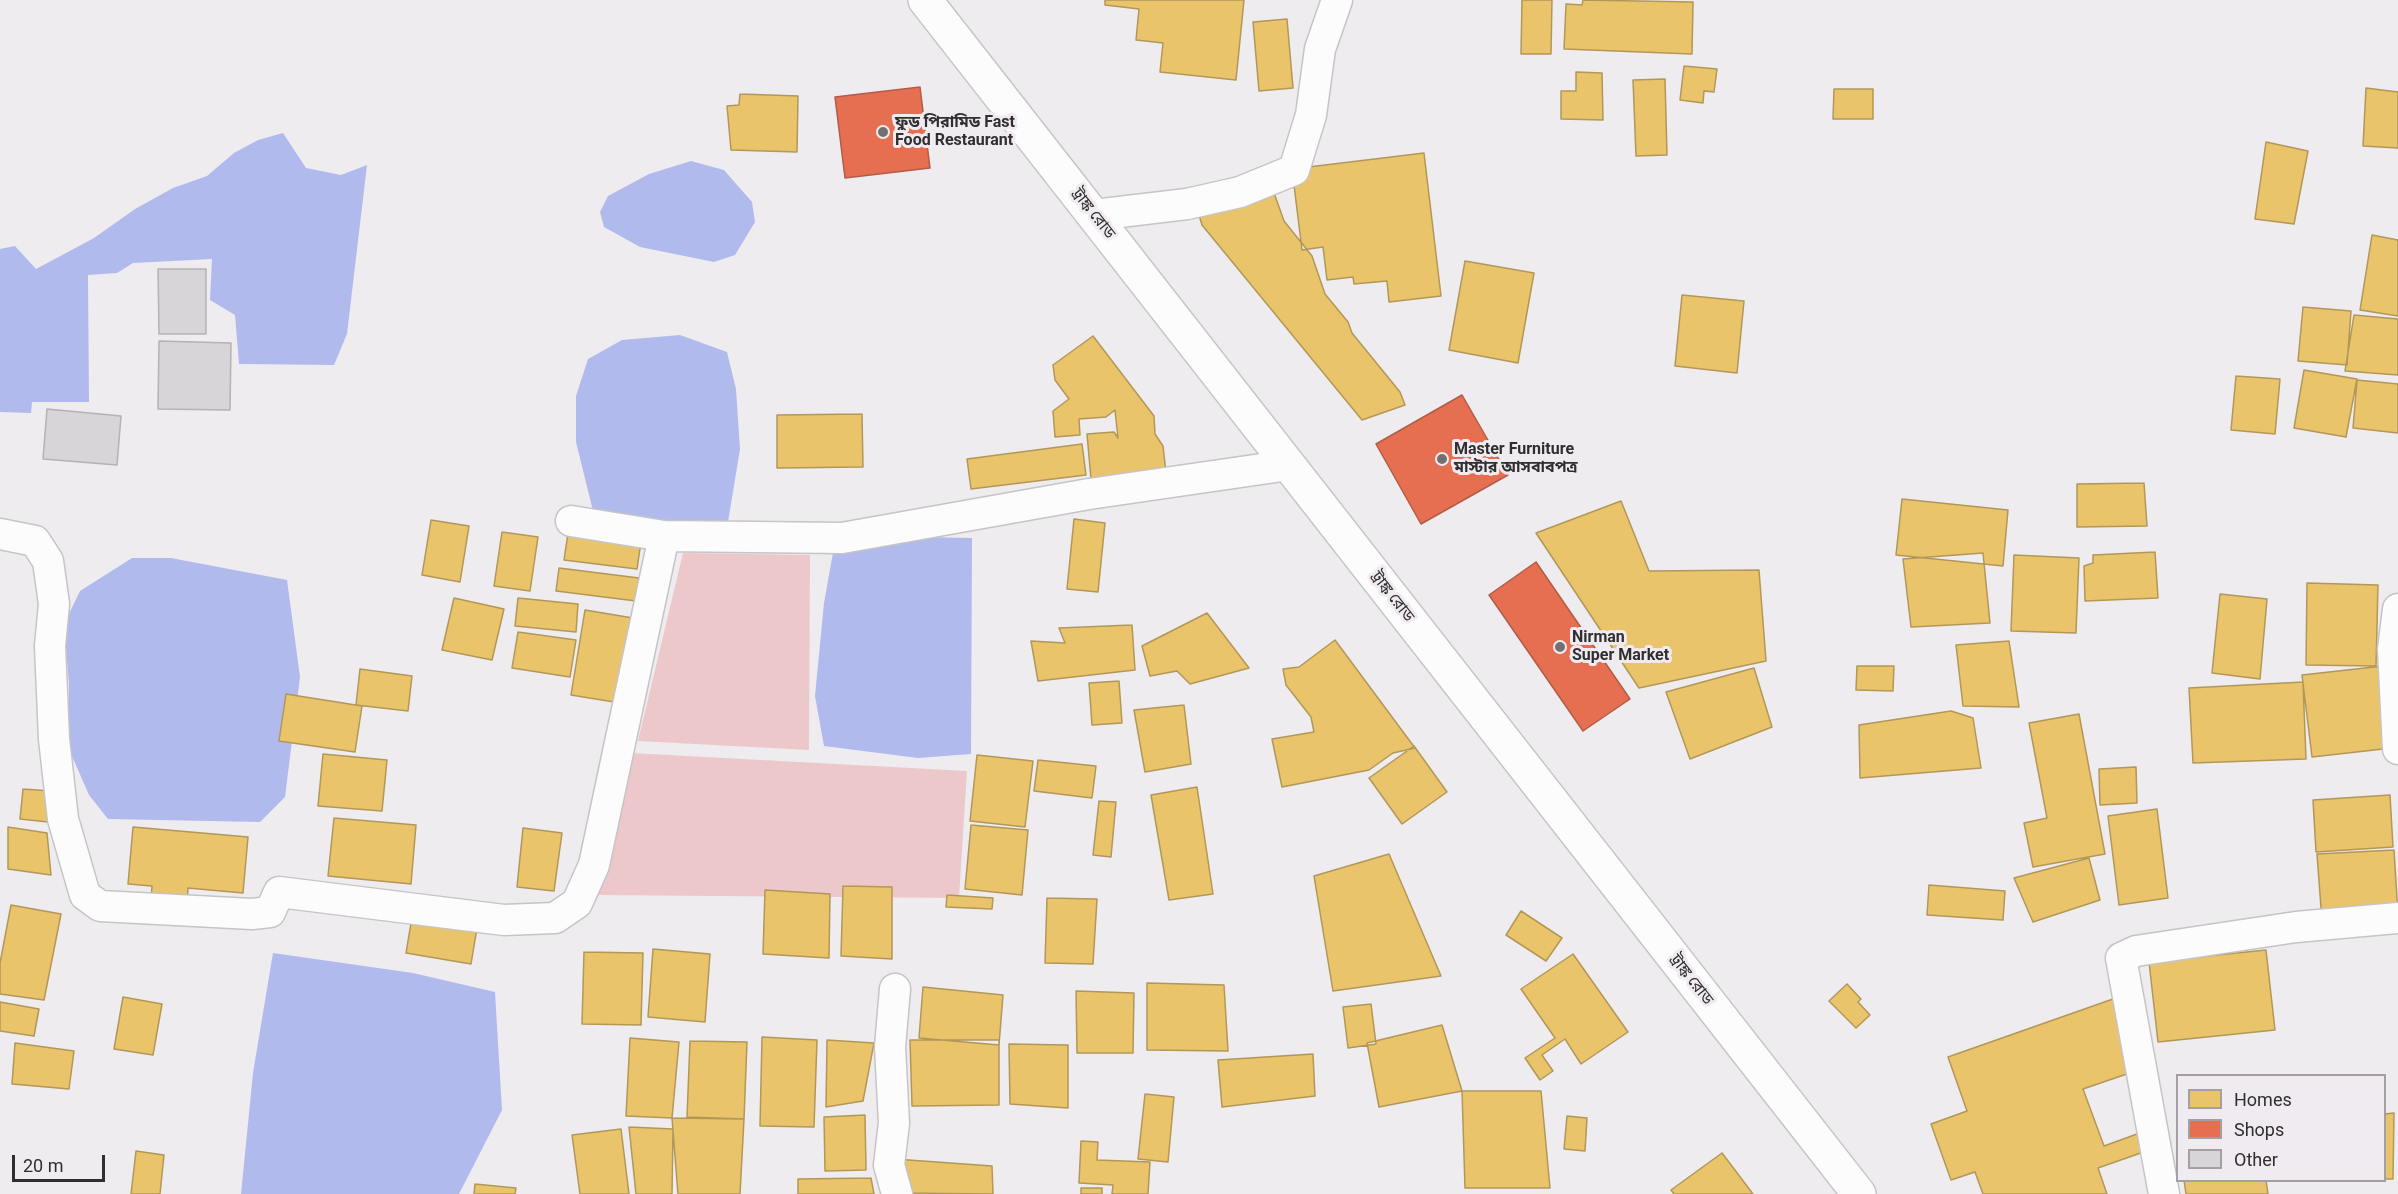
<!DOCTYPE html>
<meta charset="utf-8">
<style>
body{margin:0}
#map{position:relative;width:2398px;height:1194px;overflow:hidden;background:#efecef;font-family:Roboto,sans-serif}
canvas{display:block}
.legend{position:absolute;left:2176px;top:1074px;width:210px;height:108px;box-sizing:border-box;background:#f0ebf0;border:2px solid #a39fa3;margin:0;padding:8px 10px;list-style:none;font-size:18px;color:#302e2f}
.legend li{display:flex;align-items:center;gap:12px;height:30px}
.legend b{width:30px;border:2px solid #a39fa3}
.scale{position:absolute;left:12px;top:1155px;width:93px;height:27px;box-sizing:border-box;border:3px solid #302e2f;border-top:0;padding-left:8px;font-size:18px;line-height:21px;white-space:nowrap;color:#302e2f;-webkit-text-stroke:4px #f0ebf0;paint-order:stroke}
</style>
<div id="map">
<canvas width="2398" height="1194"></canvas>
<ul class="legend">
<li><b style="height:16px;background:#e9c46a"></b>Homes</li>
<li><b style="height:16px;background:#e76f51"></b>Shops</li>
<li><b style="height:16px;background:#d7d5d7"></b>Other</li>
</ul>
<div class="scale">20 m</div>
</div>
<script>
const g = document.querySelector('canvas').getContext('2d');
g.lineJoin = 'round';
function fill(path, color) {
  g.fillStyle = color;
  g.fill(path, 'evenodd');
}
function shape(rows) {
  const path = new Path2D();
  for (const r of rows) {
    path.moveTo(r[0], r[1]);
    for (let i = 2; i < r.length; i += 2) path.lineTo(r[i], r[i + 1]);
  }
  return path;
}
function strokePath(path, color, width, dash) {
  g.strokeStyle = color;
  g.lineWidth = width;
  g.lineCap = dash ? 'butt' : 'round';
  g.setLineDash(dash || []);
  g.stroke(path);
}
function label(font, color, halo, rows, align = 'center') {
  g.font = font + ' Roboto,"Noto Sans Bengali",sans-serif';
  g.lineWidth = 6;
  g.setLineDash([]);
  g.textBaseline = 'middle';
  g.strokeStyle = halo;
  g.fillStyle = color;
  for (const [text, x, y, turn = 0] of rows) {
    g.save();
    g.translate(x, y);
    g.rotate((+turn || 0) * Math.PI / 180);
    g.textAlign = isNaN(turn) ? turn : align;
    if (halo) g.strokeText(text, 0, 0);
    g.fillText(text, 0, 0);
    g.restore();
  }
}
fill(shape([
 [683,553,810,555,809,750,638,741],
 [631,753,967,771,959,898,596,895]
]), '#ecc8ca');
fill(shape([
 [283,133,306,168,341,175,367,165,347,334,334,365,239,364,235,315,210,300,212,259,133,263,117,273,88,275,89,402,32,402,31,413,0,412,0,249,15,246,36,269,94,238,135,209,173,188,207,176,234,153,258,140],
 [691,161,724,170,752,202,755,222,735,255,714,262,640,247,604,227,600,212,608,196,649,174],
 [680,335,727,352,736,389,740,449,728,522,712,532,593,511,576,442,576,396,588,359,622,340],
 [920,537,972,538,971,754,918,758,824,746,815,696,824,603,834,547],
 [132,558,171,558,287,580,300,677,285,797,260,822,108,819,89,795,68,747,69,684,64,624,80,591],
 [273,953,413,973,495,992,502,1110,459,1194,241,1194,253,1073]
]), '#b1baed');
const homes = shape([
 [1105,0,1244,0,1236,80,1160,72,1163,43,1136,40,1139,9,1105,5,1105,0],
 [1522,0,1552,0,1551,54,1521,54,1522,0],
 [1583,0,1693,2,1692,54,1564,49,1566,4,1582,5,1583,0],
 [1287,19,1293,88,1259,91,1253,22,1287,19],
 [1684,66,1717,69,1714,92,1704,91,1703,103,1680,100,1684,66],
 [1576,72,1602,73,1603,120,1561,119,1561,91,1576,91,1576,72],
 [1665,79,1667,155,1636,156,1633,80,1665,79],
 [2366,88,2398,92,2398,148,2363,146,2366,88],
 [1834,89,1873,89,1873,119,1833,119,1834,89],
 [740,94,798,96,797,152,731,150,727,106,739,105,740,94],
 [2266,142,2308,151,2294,224,2255,219,2266,142],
 [1424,153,1441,296,1389,302,1387,281,1354,284,1353,277,1327,280,1323,247,1302,250,1292,169,1424,153],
 [1273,190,1284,221,1312,256,1325,294,1348,322,1352,333,1400,392,1405,405,1362,420,1202,225,1199,215,1273,190],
 [2372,235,2398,240,2398,316,2360,310,2372,235],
 [1465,261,1534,273,1518,363,1449,350,1465,261],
 [1682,295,1744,301,1737,373,1675,366,1682,295],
 [2303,307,2351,311,2347,365,2298,361,2303,307],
 [2354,315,2398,319,2398,375,2345,371,2354,315],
 [1093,336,1154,416,1155,434,1163,446,1166,473,1091,479,1087,434,1114,432,1118,438,1115,410,1106,417,1079,419,1080,435,1055,437,1053,411,1069,399,1055,380,1053,365,1093,336],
 [2304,370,2357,379,2346,437,2294,428,2304,370],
 [2236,376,2280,379,2275,434,2231,430,2236,376],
 [2357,380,2398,384,2398,433,2353,428,2357,380],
 [862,414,863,467,777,468,777,415,862,414],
 [1082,444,1086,475,971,489,967,459,1082,444],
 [2144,483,2147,526,2077,527,2077,484,2144,483],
 [1902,499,2008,510,2003,566,1896,555,1902,499],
 [1621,501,1649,571,1759,570,1766,661,1639,688,1536,533,1621,501],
 [1074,519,1105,523,1098,592,1067,589,1074,519],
 [431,520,469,526,460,582,422,575,431,520],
 [502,532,538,537,530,591,494,586,502,532],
 [568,533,641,542,637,569,564,560,568,533],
 [2155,552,2158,598,2085,601,2084,566,2093,563,2093,555,2155,552],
 [1983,553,1990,623,1911,627,1903,559,1983,553],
 [2014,555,2079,558,2076,633,2011,631,2014,555],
 [559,568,639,578,636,601,556,591,559,568],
 [2307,583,2378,585,2376,666,2306,665,2307,583],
 [2220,594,2267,599,2260,679,2212,673,2220,594],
 [454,598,504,609,492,660,442,650,454,598],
 [518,598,578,604,576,632,515,626,518,598],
 [585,610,633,618,620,703,571,695,585,610],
 [1207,613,1249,668,1190,684,1177,671,1150,676,1142,646,1207,613],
 [1132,625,1135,670,1038,681,1031,641,1065,643,1059,628,1132,625],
 [518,632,576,640,570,677,512,668,518,632],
 [1335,640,1415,748,1393,753,1369,770,1282,787,1272,739,1314,732,1311,717,1286,685,1283,669,1299,667,1335,640],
 [2009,641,2019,707,1963,706,1956,645,2009,641],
 [1857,666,1894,666,1893,691,1856,690,1857,666],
 [2383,666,2392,748,2312,757,2302,675,2383,666],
 [1754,668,1772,727,1690,759,1666,692,1754,668],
 [360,669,412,676,408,711,356,705,360,669],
 [1119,681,1122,723,1092,725,1089,683,1119,681],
 [2303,682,2306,759,2193,763,2189,688,2303,682],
 [286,694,362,706,355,752,279,741,286,694],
 [1184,705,1191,764,1145,772,1134,710,1184,705],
 [1951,711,1973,718,1981,768,1860,778,1859,725,1951,711],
 [2079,714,2105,854,2033,867,2024,823,2047,818,2029,723,2079,714],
 [1414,746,1447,792,1402,824,1369,778,1414,746],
 [323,754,387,760,382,811,318,806,323,754],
 [977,755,1033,761,1025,827,970,821,977,755],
 [1038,760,1096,766,1092,798,1034,791,1038,760],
 [2136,767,2137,803,2100,805,2099,769,2136,767],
 [1197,787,1213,894,1169,900,1151,795,1197,787],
 [23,789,51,791,48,822,20,819,23,789],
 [2390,795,2393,847,2316,852,2313,800,2390,795],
 [1099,801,1116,802,1111,857,1093,855,1099,801],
 [2157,809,2168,898,2119,905,2108,816,2157,809],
 [334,818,416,825,411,884,328,876,334,818],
 [971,825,1028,830,1022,895,965,889,971,825],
 [8,827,47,833,51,875,8,869,8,827],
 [133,827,248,837,243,893,188,888,187,905,151,901,152,886,128,884,133,827],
 [523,828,562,833,554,891,517,887,523,828],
 [2394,850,2398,914,2322,921,2317,854,2394,850],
 [1389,854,1441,976,1333,991,1314,876,1389,854],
 [2089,858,2100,900,2033,922,2014,878,2089,858],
 [1929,885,2005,891,2003,920,1927,915,1929,885],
 [843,886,892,887,892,959,841,956,843,886],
 [765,890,830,894,829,958,763,954,765,890],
 [947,895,993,898,992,909,946,907,947,895],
 [1047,898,1097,899,1093,964,1045,963,1047,898],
 [11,905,61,914,44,1000,0,994,0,963,11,905],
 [1521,911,1562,938,1546,961,1506,935,1521,911],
 [412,917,477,928,471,964,406,953,412,917],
 [653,949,710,954,705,1022,648,1017,653,949],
 [2266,950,2275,1030,2158,1042,2149,962,2266,950],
 [584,952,643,953,641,1025,582,1024,584,952],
 [1573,954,1628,1032,1581,1064,1565,1039,1542,1055,1553,1071,1540,1080,1525,1058,1555,1038,1521,989,1573,954],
 [1147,983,1224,985,1228,1051,1147,1050,1147,983],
 [1847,984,1861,999,1858,1002,1870,1015,1856,1028,1829,1001,1847,984],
 [923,987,1003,995,999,1045,919,1038,923,987],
 [1076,991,1134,993,1133,1053,1077,1053,1076,991],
 [2130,993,2156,1064,2083,1089,2104,1146,2148,1130,2155,1148,2098,1168,2107,1194,1983,1194,1975,1172,1951,1180,1931,1124,1967,1111,1948,1057,2130,993],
 [123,997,162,1004,153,1055,114,1049,123,997],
 [0,1002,39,1009,34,1036,0,1031,0,1002],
 [1371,1004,1376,1044,1348,1048,1343,1007,1371,1004],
 [1442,1025,1462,1091,1379,1107,1367,1043,1442,1025],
 [762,1037,817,1040,814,1127,760,1126,762,1037],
 [630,1038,679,1042,672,1118,626,1116,630,1038],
 [827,1040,874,1043,863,1101,826,1107,827,1040],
 [910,1040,999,1040,999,1105,912,1106,910,1040],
 [690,1041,747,1042,744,1119,687,1117,690,1041],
 [15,1043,74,1051,69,1089,12,1084,15,1043],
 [1009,1044,1068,1045,1068,1108,1010,1104,1009,1044],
 [1313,1054,1315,1096,1222,1107,1218,1060,1313,1054],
 [1462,1091,1541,1091,1550,1188,1465,1188,1462,1091],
 [1145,1094,1174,1097,1168,1162,1138,1159,1145,1094],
 [2394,1113,2393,1179,2384,1179,2384,1114,2394,1113],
 [865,1115,866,1170,825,1171,824,1117,865,1115],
 [1567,1116,1587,1118,1585,1151,1564,1149,1567,1116],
 [672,1118,744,1119,740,1194,678,1194,672,1118],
 [629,1127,673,1129,672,1194,636,1194,629,1127],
 [621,1129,629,1194,580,1194,572,1135,621,1129],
 [1081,1141,1098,1142,1097,1160,1150,1162,1148,1194,1112,1194,1113,1185,1079,1183,1081,1141],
 [136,1151,164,1155,160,1194,131,1194,136,1151],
 [1722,1153,1753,1194,1674,1194,1671,1190,1722,1153],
 [895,1159,992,1166,993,1194,897,1193,895,1159],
 [871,1178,874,1194,798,1194,798,1179,871,1178],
 [2184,1180,2266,1180,2268,1194,2186,1194,2184,1180],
 [475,1184,516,1188,515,1194,474,1194,475,1184],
 [1081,1188,1102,1188,1102,1194,1081,1194,1081,1188]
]);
fill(homes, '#e9c46a');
strokePath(homes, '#b29758', 1.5);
const shops = shape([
 [920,87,930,168,845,178,835,97,920,87],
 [1462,395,1508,475,1421,524,1376,444,1462,395],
 [1536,562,1630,699,1583,731,1489,595,1536,562]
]);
fill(shops, '#e76f51');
strokePath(shops, '#b05c47', 1.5);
const building = shape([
 [158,269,206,269,206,334,159,334,158,269],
 [159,341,231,343,230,410,158,409,159,341],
 [47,409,121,416,117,465,43,459,47,409]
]);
fill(building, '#d7d5d7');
strokePath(building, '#b3b2b4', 1.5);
const minor = shape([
 [1094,215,1187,204,1240,192,1294,170,1311,115,1320,49,1337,0],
 [571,521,664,536,842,538,1089,494,1289,465],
 [0,534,35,541,48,561,54,604,50,646,54,739,63,819,85,895,100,906,252,914,270,912,279,892,504,920,555,918,577,903,594,865,664,536],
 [2398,609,2393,649,2398,749],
 [895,989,890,1047,894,1123,889,1165,897,1194],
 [2164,1194,2121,958,2136,951,2296,927,2398,918]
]);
const secondary = shape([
 [925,0,1859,1194]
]);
strokePath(minor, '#c6c4c6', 33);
strokePath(secondary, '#c6c4c6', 36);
strokePath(minor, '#fdfcfd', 30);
strokePath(secondary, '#fdfcfd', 33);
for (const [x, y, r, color] of [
 [883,132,6,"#737072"],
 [1442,459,6,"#737072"],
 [1560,647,6,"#737072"]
]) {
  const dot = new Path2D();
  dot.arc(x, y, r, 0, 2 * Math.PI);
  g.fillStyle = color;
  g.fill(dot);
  strokePath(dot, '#f0ebf0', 2);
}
label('bold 16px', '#302e2f', '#f0ebf0', [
 ["ফুড পিরামিড Fast",895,123],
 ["Food Restaurant",895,141],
 ["Master Furniture",1454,450],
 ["মাস্টার আসবাবপত্র",1454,468],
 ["Nirman",1572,638],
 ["Super Market",1572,656]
], 'left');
label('16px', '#302e2f', '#f0ebf0', [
 ["ট্রাঙ্ক রোড",1093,214,52],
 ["ট্রাঙ্ক রোড",1392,597,52],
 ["ট্রাঙ্ক রোড",1691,980,52]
]);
</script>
